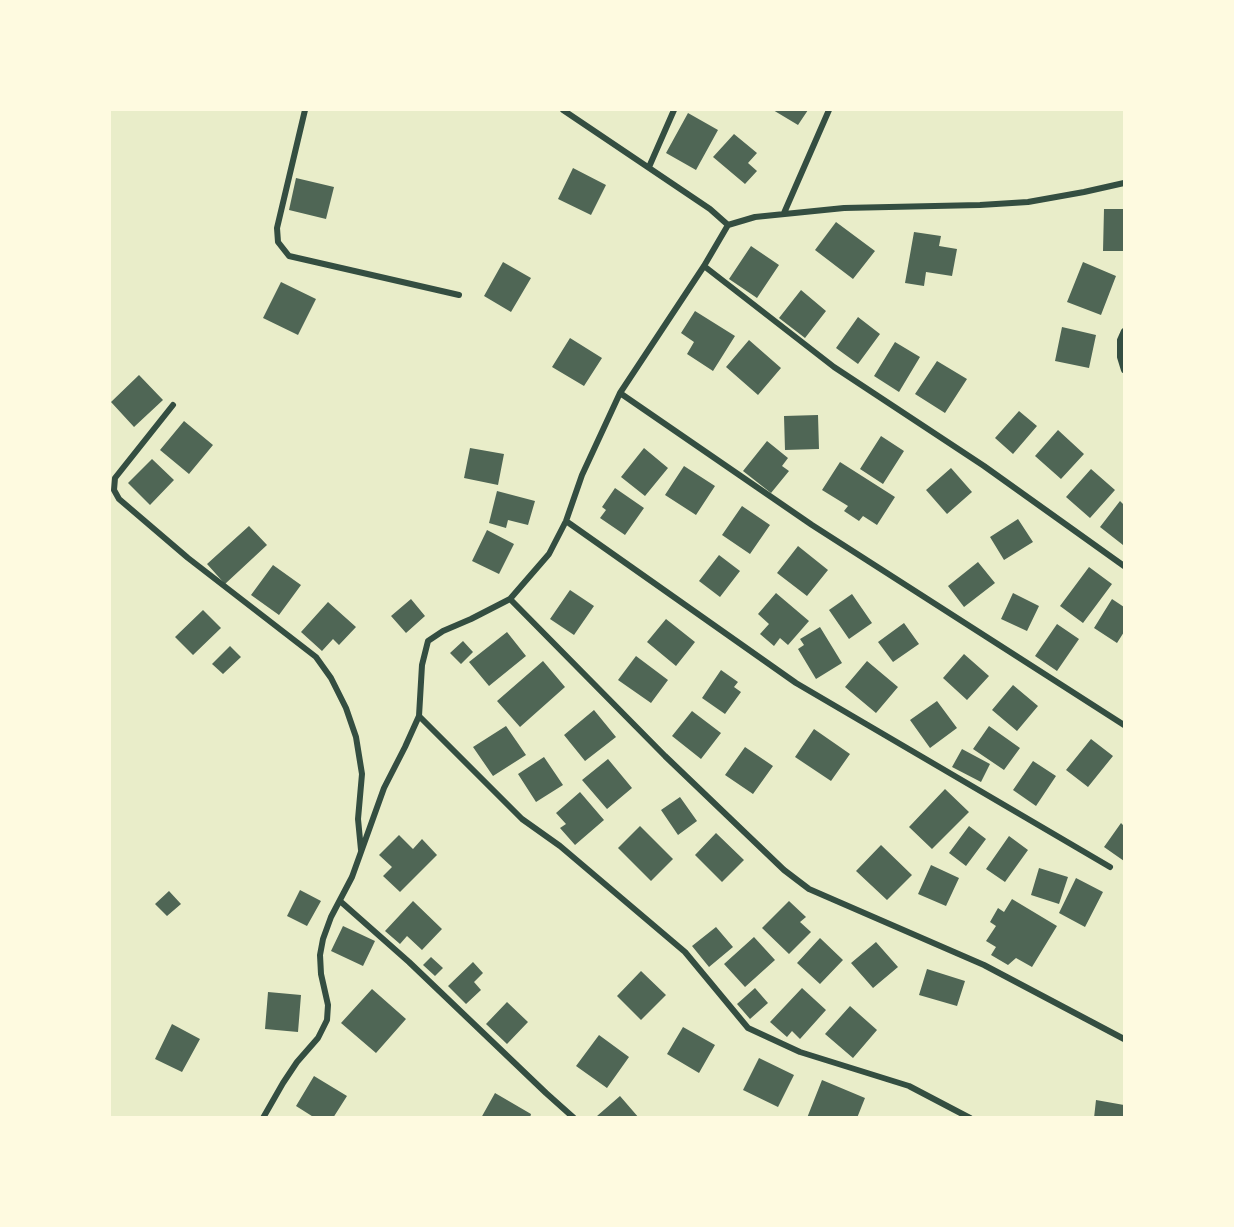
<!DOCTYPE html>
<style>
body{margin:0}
#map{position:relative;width:1234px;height:1227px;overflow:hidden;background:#e9edc9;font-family:"Source Sans 3",sans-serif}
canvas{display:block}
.frame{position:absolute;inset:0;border:111px solid #fefae0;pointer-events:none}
</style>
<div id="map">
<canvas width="1234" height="1227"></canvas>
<div class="frame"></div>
</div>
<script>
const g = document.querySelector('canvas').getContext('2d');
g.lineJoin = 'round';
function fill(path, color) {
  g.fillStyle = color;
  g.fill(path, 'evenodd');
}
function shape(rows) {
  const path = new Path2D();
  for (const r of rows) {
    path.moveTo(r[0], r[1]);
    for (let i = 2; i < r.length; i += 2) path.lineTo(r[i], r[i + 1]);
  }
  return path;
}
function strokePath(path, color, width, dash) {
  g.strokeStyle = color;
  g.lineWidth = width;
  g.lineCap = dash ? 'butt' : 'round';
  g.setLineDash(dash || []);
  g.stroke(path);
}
fill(shape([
 [773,110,808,110,798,125],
 [688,113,718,130,696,170,666,153],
 [734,134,757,153,748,163,757,171,745,184,713,157],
 [573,168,606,185,591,215,558,199],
 [296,178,334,187,326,219,289,210],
 [1104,209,1124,209,1124,251,1103,251],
 [836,222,875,251,853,279,815,250],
 [914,232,941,236,939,246,957,249,952,276,926,272,924,286,905,283],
 [751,246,779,265,757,298,729,279],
 [503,262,531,278,511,312,484,296],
 [1083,262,1116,276,1101,315,1067,302],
 [281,282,316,299,298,335,263,318],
 [801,290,826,311,805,338,779,318],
 [695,311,735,336,713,371,687,354,694,342,681,333],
 [858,317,880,334,858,364,836,348],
 [1062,327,1096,335,1089,368,1055,361],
 [570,338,602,358,584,386,552,367],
 [749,340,781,368,758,395,726,367],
 [895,342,920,357,899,392,874,376],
 [937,361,967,379,945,413,915,394],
 [139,375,163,400,134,427,111,402],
 [1019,411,1037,426,1013,454,995,438],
 [818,415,819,449,785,450,784,416],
 [184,421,213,445,189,474,160,450],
 [1058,430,1084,454,1061,479,1035,456],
 [881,436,904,451,883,484,860,469],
 [767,441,788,458,782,466,789,471,771,493,743,471],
 [470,448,504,454,498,485,464,478],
 [644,448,668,468,645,496,621,477],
 [152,459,174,480,150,505,128,483],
 [840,462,895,497,877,525,863,516,859,521,844,511,848,506,822,490],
 [684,466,715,486,696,515,665,495],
 [951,468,972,492,947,514,926,490],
 [1091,469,1115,490,1090,518,1066,497],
 [615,488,644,508,625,535,600,518,606,510,602,507],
 [497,491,535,501,528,525,508,520,506,528,489,523],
 [1120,501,1124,505,1124,543,1123,545,1100,527],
 [742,506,770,525,750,554,722,535],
 [1018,519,1033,542,1004,560,990,537],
 [249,526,267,545,225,584,207,564],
 [487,530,514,544,499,574,472,561],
 [798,546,828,570,807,596,777,573],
 [719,555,740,571,720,597,699,581],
 [978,562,995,583,964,607,948,586],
 [273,565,301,585,279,615,251,595],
 [1089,567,1112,584,1083,623,1060,606],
 [570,590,594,606,574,635,550,619],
 [776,593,809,621,788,645,780,638,774,646,760,634,769,624,758,614],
 [1013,593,1039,606,1027,631,1001,619],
 [852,594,872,623,849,639,829,610],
 [411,599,425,616,406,633,391,616],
 [1112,599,1124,607,1124,632,1117,643,1094,628],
 [328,602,356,627,339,645,333,639,322,651,301,632],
 [203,610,221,628,193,655,175,637],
 [666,619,695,642,676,666,647,642],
 [904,623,919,644,893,662,878,642],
 [1057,624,1079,639,1057,671,1035,656],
 [820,627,842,663,816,679,798,649,804,645,800,639],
 [507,632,526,656,489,686,469,662],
 [463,641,473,652,461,664,450,653],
 [230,646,241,657,223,674,212,664],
 [964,654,989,676,967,700,943,678],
 [636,656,668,680,651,703,618,680],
 [543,661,565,687,520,727,497,701],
 [867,661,898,687,876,713,845,687],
 [721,670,738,682,734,687,741,692,725,714,702,698],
 [1013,685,1038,706,1017,731,992,710],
 [937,701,957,728,930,748,910,720],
 [594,710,616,737,585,761,564,735],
 [692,711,721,733,701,759,672,736],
 [506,726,526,755,493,776,473,747],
 [989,726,1020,748,1004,770,973,749],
 [814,729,850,754,831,781,795,757],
 [1091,739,1113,756,1088,787,1066,770],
 [745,747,773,766,753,794,725,775],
 [962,749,990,764,981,782,952,767],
 [544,757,563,785,536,802,518,774],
 [608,759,632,788,607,809,582,780],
 [1033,761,1056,776,1036,806,1013,790],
 [945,789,969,812,932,849,909,827],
 [580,792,604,820,575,845,560,828,566,824,556,813],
 [680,797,697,821,678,835,661,810],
 [1121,823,1124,826,1124,861,1104,847],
 [640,826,673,859,651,881,618,848],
 [969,826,986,839,966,866,949,853],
 [716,833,744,860,722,882,695,855],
 [399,835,413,849,422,839,437,855,400,892,383,876,392,867,379,855],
 [1009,836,1028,850,1005,882,986,869],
 [881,845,912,875,887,900,856,871],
 [931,865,959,878,946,906,918,894],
 [1039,868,1068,877,1059,904,1031,895],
 [1076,878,1103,892,1085,927,1059,913],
 [300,890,321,901,307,926,287,916],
 [169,891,181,904,167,916,155,904],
 [1012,899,1057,926,1032,967,1016,958,1008,965,991,955,996,947,986,941,996,926,990,922,998,908,1004,912],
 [413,901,442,929,422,950,407,936,400,944,385,931],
 [789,901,806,917,800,922,811,932,789,954,762,928],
 [343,926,375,941,363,966,331,951],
 [716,927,733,947,709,967,692,946],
 [754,937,775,960,745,987,724,964],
 [820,938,843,960,820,984,797,963],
 [876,942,898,967,873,988,851,963],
 [431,957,443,968,435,976,423,965],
 [473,962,483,973,474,982,481,990,466,1004,448,986],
 [927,969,965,981,957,1006,919,995],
 [641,971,666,995,641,1020,617,996],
 [755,988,768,1003,750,1019,737,1004],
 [802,988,826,1010,800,1039,792,1031,787,1037,770,1022],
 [372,989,406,1019,376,1053,341,1023],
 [268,992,301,995,298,1032,265,1029],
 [507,1002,528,1022,507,1044,486,1024],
 [850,1006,877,1030,853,1058,825,1034],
 [172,1024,200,1039,182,1072,155,1059],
 [683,1027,715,1045,699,1073,667,1054],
 [599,1035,629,1057,607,1088,576,1066],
 [759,1058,794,1075,778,1107,743,1090],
 [314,1076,347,1096,333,1118,315,1118,296,1106],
 [822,1080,865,1098,857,1118,807,1118],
 [495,1093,531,1114,530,1118,481,1118],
 [620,1096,639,1118,598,1118,597,1116],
 [1096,1100,1124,1105,1124,1118,1094,1118]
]), '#4f6655');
strokePath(shape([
 [305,110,277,228,278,242,289,256,459,295],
 [563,110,710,209,728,225],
 [649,167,674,110],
 [784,213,829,110],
 [704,266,834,367,984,466,1124,566],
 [1124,331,1120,340,1120,357,1124,370],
 [620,393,812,525,1124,725],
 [173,405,115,478,114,490,119,499,188,558,316,657,331,678,346,708,356,737,362,774,358,819,361,850],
 [566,521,796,683,1110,867],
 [510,599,665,756,784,870,809,889,984,965,1124,1039],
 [419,716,522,819,560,846,685,952,748,1028,800,1052,909,1086,970,1118],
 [340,901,409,962,546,1093,574,1118],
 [263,1118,283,1083,297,1062,318,1038,327,1020,328,1005,321,974,320,955,323,939,331,917,352,877,384,788,405,747,419,716,422,665,428,641,443,631,471,619,510,599,549,554,566,521,582,475,620,393,704,266,728,225,755,217,844,208,980,205,1028,202,1084,192,1124,183]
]), '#344e41', 6);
</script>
